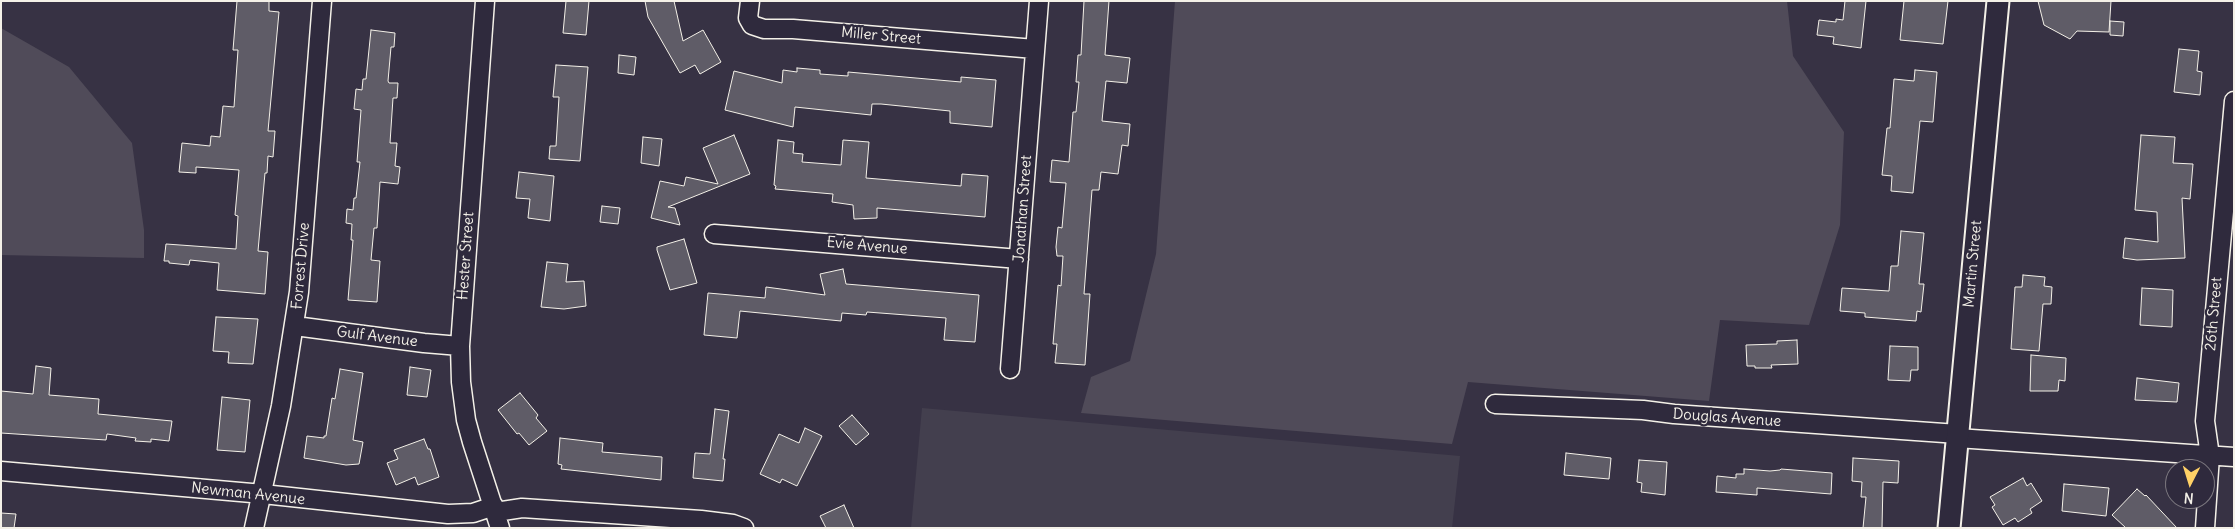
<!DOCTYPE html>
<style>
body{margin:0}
#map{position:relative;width:2235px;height:529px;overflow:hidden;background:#373244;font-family:Delius,sans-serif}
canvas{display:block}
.frame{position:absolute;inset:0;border:2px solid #f4f1e8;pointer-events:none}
.north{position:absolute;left:2165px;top:459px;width:50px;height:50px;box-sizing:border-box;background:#2f2a3d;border:1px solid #7e7a81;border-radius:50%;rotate:185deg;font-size:14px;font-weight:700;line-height:20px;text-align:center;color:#f4f1e8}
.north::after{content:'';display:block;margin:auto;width:18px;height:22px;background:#ffd166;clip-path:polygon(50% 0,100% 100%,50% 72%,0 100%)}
</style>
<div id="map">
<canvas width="2235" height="529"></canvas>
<div class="frame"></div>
<div class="north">N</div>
</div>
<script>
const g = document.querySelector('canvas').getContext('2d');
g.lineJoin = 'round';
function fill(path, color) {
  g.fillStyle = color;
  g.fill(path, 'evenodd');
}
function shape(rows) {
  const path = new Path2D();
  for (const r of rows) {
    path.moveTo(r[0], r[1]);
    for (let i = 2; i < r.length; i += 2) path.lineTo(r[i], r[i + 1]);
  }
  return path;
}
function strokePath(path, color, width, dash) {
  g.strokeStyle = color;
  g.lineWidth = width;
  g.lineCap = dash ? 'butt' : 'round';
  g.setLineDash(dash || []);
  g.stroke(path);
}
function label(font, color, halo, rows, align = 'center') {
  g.font = font + ' Delius,sans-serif';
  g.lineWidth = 4.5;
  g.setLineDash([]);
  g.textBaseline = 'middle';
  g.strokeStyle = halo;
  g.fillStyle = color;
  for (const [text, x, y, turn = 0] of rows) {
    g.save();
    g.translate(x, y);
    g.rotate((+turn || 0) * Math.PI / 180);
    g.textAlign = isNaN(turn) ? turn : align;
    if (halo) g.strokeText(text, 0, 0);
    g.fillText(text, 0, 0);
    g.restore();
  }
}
fill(shape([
 [922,408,1460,456,1452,528,911,528]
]), '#433f4e');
fill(shape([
 [1175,1,1787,1,1793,56,1844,132,1840,225,1809,325,1720,320,1709,401,1468,382,1452,444,1081,413,1091,377,1130,361,1156,254],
 [1,28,69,67,132,143,144,230,144,258,1,255]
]), '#504b59');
const building = shape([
 [237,1,269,1,269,11,279,12,268,131,275,131,273,157,268,156,267,173,265,173,258,251,268,252,265,294,217,290,219,263,190,260,189,265,169,263,169,261,164,261,166,244,236,249,238,216,235,215,239,170,196,167,196,173,179,172,182,143,210,146,211,136,220,137,223,106,234,107,238,50,233,50,237,1],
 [566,1,589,1,586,35,563,33,566,1],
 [645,1,674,1,683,41,703,30,721,62,700,74,695,65,680,73,648,17,645,1],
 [1084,1,1109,1,1105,55,1130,58,1127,83,1106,81,1102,121,1130,124,1128,146,1122,145,1118,174,1101,172,1099,190,1092,190,1084,294,1090,294,1085,365,1055,363,1057,344,1053,344,1058,285,1061,286,1063,256,1057,256,1056,247,1058,227,1062,228,1066,183,1050,182,1052,160,1069,162,1073,112,1076,112,1079,82,1076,82,1078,55,1081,55,1084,1],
 [1845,1,1866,1,1861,48,1833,44,1834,37,1817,35,1819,20,1836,22,1836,19,1843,20,1845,1],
 [1904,1,1948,1,1943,44,1900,40,1904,1],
 [2038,1,2111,1,2109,32,2077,31,2070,39,2044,25,2038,1],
 [2110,21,2124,22,2123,36,2110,35,2110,21],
 [371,30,395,33,394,47,391,47,388,81,389,83,398,83,397,98,393,98,390,143,397,143,395,166,400,167,398,184,380,182,377,228,374,228,371,260,380,261,377,302,348,300,353,240,351,240,352,224,346,223,347,209,353,210,354,198,356,198,360,162,357,162,361,110,354,109,356,89,362,90,363,79,366,79,371,30],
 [2179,49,2199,51,2197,71,2202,72,2200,95,2174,92,2179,49],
 [619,55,636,57,634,75,618,73,619,55],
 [556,65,588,67,580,161,549,159,550,146,556,146,559,97,553,97,556,65],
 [797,68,820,70,820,74,848,76,848,72,961,82,961,77,996,80,992,127,950,123,950,111,881,104,872,104,871,115,795,107,793,127,725,110,734,71,782,83,783,70,797,72,797,68],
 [1915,70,1937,72,1933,122,1920,121,1913,193,1891,191,1892,176,1882,175,1887,128,1890,128,1894,79,1914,81,1915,70],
 [734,135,750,174,668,207,675,208,680,225,651,218,660,181,684,186,686,177,718,184,703,148,734,135],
 [2141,135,2175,137,2173,163,2193,164,2190,199,2182,198,2185,258,2137,260,2123,258,2125,238,2158,242,2157,212,2135,210,2141,135],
 [643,137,662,139,659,166,641,163,643,137],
 [778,140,794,142,793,153,803,154,802,162,841,165,843,140,869,142,866,178,961,186,962,174,988,176,985,217,877,208,877,218,854,219,853,205,832,202,833,194,775,189,776,186,774,185,778,140],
 [519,172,554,176,550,221,528,218,530,199,516,198,519,172],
 [602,206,620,208,618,224,600,222,602,206],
 [1901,231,1924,233,1919,284,1924,284,1921,312,1917,311,1916,321,1865,317,1865,313,1840,311,1842,288,1889,291,1891,266,1898,266,1901,231],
 [684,239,697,283,670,290,657,250,657,247,684,239],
 [547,262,568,264,566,282,584,281,586,306,564,309,541,307,547,262],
 [843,269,846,284,979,295,975,342,944,340,946,318,867,312,866,315,842,313,841,321,740,311,737,338,704,335,708,293,765,298,766,287,825,295,820,274,843,269],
 [2023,275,2045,277,2044,286,2052,287,2051,304,2043,304,2039,351,2011,349,2015,287,2022,287,2023,275],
 [2142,288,2173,290,2172,327,2140,325,2142,288],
 [216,317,258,319,253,364,228,363,229,352,213,351,216,317],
 [1797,340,1798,364,1771,365,1772,368,1755,368,1755,366,1747,366,1746,345,1777,344,1777,341,1797,340],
 [1890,346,1918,347,1918,370,1911,370,1910,381,1888,380,1890,346],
 [2031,355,2066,358,2065,381,2059,380,2058,391,2030,391,2031,355],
 [36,366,51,368,49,395,99,399,98,414,172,421,169,441,151,439,151,442,135,441,136,438,107,434,106,440,1,433,1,391,33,394,36,366],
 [410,367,431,370,427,397,407,395,410,367],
 [340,369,363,373,353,440,363,442,359,464,346,465,304,458,307,436,324,438,324,436,326,436,332,398,335,399,340,369],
 [2137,378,2179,383,2177,402,2135,400,2137,378],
 [520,393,538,415,536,418,547,431,529,445,519,433,517,434,498,410,520,393],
 [222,397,250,400,245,452,217,450,222,397],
 [715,409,729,411,723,459,725,459,723,481,693,478,695,453,710,454,715,409],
 [852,415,869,434,856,445,839,426,852,415],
 [805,428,822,436,797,486,782,479,780,483,760,474,779,434,799,443,805,428],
 [560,438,603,443,602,452,662,457,661,480,561,469,562,465,558,464,560,438],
 [424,439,428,449,430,449,439,477,418,485,415,477,396,485,387,463,398,459,394,450,424,439],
 [1566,453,1611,458,1609,479,1564,475,1566,453],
 [1853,458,1899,461,1898,483,1883,482,1882,528,1863,528,1866,497,1861,497,1862,482,1852,481,1853,458],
 [1639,460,1667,462,1665,495,1641,492,1642,483,1637,482,1639,460],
 [1744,469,1770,471,1780,470,1781,469,1832,473,1831,494,1757,488,1757,495,1716,492,1717,476,1736,478,1736,474,1744,474,1744,469],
 [2023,478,2027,486,2031,483,2042,501,2030,509,2032,513,2018,522,2015,518,2003,525,1992,507,1995,505,1990,497,2023,478],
 [2064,484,2109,488,2106,516,2062,511,2064,484],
 [2137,489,2145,496,2146,495,2177,528,2126,528,2112,515,2137,489],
 [844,505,854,528,826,528,820,516,844,505],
 [1,513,16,514,14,528,1,528,1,513]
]);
fill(building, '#5f5c67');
strokePath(building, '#f4f1e8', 1);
const minor = shape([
 [485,1,460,346,461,382,466,420,472,442,500,528],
 [750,1,748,18,752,25,764,29,793,29,1035,49],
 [714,234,1019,259],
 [295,326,424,343,460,346],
 [1010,369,1039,1],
 [1495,404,1643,410,1674,414,1958,434],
 [1957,438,2234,457],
 [1,471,263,494,448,514,473,513,494,506],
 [496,512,522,508,701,520,733,524,744,528],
 [254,528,281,406,299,292,322,1],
 [2205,528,2210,456,2205,421,2234,101]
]);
const tertiary = shape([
 [1949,528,1998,1]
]);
strokePath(minor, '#f4f1e8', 21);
strokePath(tertiary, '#f4f1e8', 25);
strokePath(minor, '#2f2a3d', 18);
strokePath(tertiary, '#2f2a3d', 21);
label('15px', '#f4f1e8', '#2f2a3d', [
 ["Miller Street",881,36,5],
 ["Jonathan Street",1023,209,-86],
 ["Evie Avenue",867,246,5],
 ["Hester Street",466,256,-86],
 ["Martin Street",1973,264,-85],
 ["Forrest Drive",301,266,-85],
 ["26th Street",2214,314,-85],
 ["Gulf Avenue",377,337,7],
 ["Douglas Avenue",1727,418,4],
 ["Newman Avenue",248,494,6]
]);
</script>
